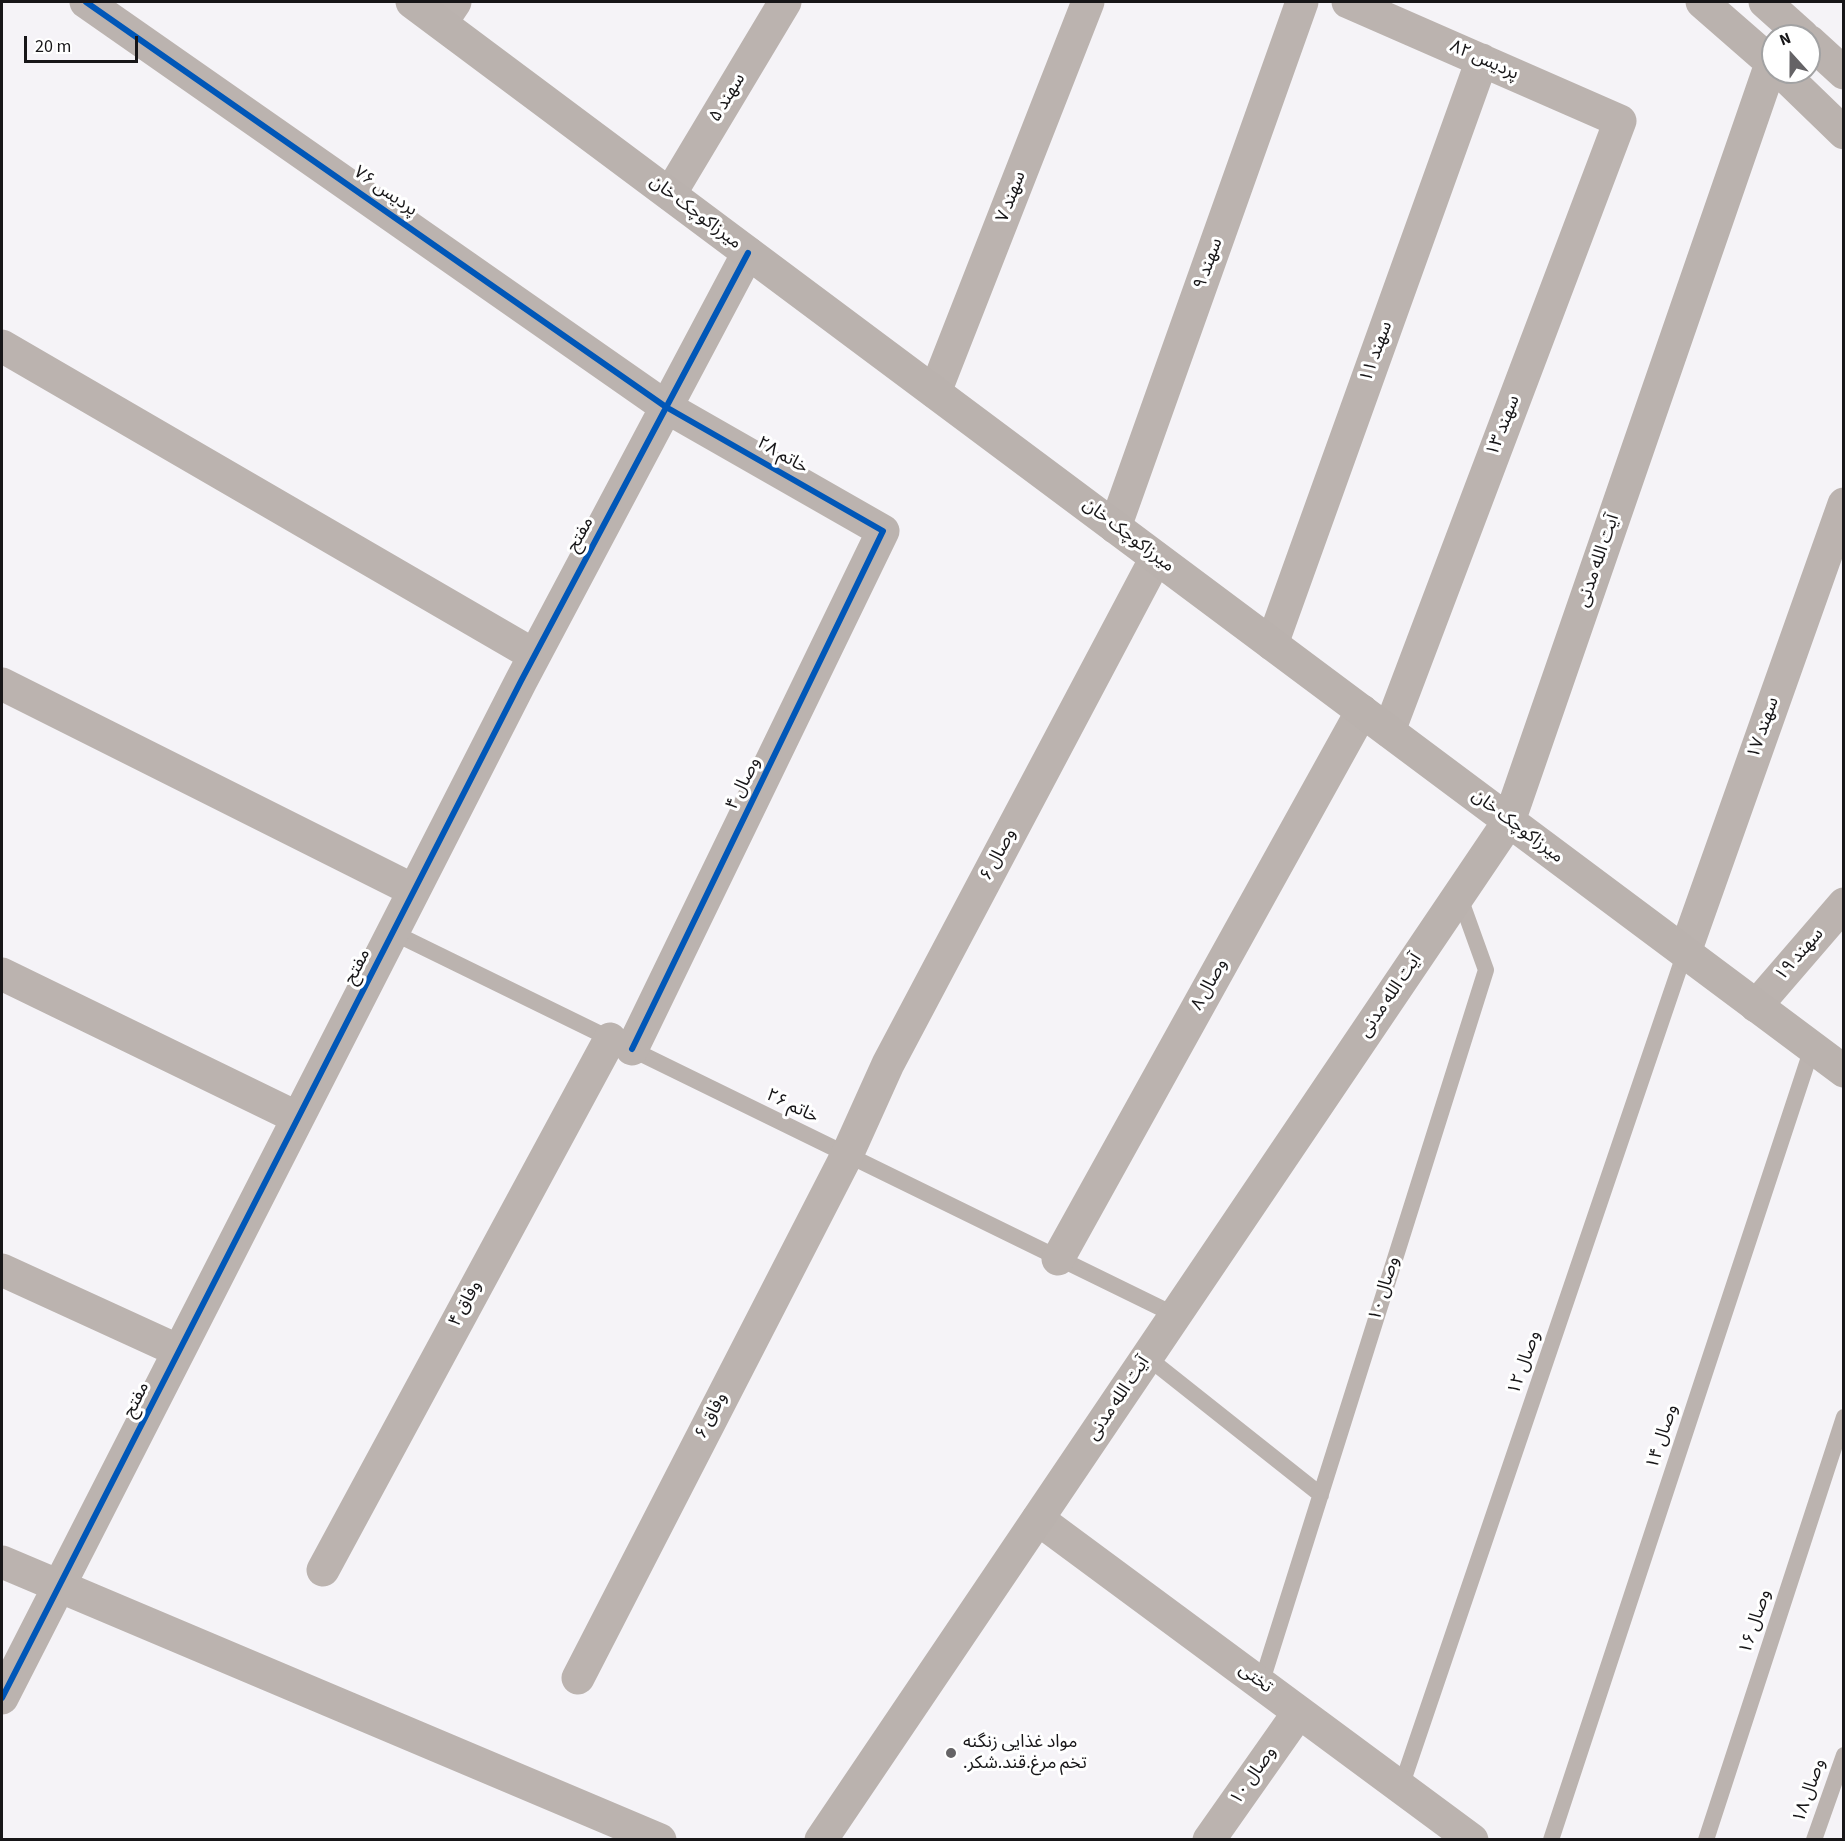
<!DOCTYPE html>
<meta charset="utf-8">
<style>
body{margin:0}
#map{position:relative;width:1845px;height:1841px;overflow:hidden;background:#f5f3f7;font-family:"Source Sans 3",sans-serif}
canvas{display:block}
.frame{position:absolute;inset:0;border:3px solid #171618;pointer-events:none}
.north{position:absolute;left:1761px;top:24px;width:60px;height:60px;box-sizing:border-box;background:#fff;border:2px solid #a2a2a3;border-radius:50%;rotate:339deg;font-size:16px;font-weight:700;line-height:24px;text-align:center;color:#171618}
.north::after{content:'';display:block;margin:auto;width:21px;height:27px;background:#656366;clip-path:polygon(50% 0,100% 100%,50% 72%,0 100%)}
.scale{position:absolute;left:24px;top:36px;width:114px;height:27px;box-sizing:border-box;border:3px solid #171618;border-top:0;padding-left:8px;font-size:18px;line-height:21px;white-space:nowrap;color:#171618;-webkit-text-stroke:4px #fff;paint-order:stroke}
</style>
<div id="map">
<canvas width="1845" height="1841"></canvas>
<div class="frame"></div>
<div class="north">N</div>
<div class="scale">20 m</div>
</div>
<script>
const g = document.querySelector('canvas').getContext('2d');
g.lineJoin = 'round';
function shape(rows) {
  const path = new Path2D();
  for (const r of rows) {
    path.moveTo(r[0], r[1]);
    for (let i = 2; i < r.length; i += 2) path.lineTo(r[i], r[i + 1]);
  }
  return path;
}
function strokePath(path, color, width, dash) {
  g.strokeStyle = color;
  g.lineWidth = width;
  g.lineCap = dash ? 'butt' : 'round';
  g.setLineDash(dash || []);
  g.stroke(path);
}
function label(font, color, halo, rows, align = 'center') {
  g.font = font + ' "Source Sans 3","Noto Sans Arabic",sans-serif';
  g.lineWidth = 6;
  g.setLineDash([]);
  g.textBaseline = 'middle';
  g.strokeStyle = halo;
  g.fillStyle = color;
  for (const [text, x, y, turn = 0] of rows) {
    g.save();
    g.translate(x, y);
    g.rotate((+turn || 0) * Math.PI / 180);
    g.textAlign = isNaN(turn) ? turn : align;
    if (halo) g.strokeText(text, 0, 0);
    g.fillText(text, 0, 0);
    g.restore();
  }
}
strokePath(shape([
 [392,932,1175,1315],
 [1147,1357,1321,1495],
 [1261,1684,1486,970,1459,895],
 [1401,1787,1685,952],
 [1551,1840,1812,1048],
 [1706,1840,1844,1417],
 [1814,1840,1844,1755]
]), '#bbb3af', 16);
strokePath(shape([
 [86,2,666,407,883,531,632,1049],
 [1348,2,1620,121,1389,731],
 [441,23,455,2],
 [670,194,785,2],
 [2,346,534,655],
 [935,392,1088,2],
 [1115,527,1302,2],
 [1272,644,1482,60],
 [2,684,413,890],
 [1685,952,1844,504],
 [2,974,298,1118],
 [1756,1006,1844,904],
 [1058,1259,1362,711],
 [2,1270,179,1351],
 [1038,1519,1472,1840],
 [2,1562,660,1840],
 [323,1570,610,1039],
 [578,1678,847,1155,888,1064,1156,558],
 [2,1698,521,681,748,253],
 [1209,1840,1299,1712]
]), '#bbb3af', 33);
strokePath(shape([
 [412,2,1844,1071],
 [1702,2,1773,64],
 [1765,2,1803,36],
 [1809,41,1844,73],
 [1781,72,1844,133],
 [821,1840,1509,821,1773,58]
]), '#bab2ae', 33);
strokePath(shape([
 [86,2,666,407,883,531,632,1049],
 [2,1698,521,681,748,253]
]), '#0057b8', 6);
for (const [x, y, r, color] of [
 [951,1753,6,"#656366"]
]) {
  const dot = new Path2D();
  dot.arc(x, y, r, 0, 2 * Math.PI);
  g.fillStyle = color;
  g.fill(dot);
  strokePath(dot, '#fff', 2);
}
label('18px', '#171618', '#fff', [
 ["پردیس ۸۲",1484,61,24],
 ["سهند ۵",728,98,-59],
 ["پردیس ۷۶",385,192,35],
 ["سهند ۷",1012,197,-69],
 ["میرزاکوچک خان",695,213,37],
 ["سهند ۹",1209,264,-70],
 ["سهند ۱۱",1377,352,-70],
 ["سهند ۱۳",1504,426,-69],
 ["خاتم ۲۸",782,456,30],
 ["مفتح",581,535,-62],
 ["میرزاکوچک خان",1128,536,37],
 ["آیت الله مدنی",1599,561,-71],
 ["سهند ۱۷",1764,728,-71],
 ["وصال ۴",744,784,-64],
 ["میرزاکوچک خان",1517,827,37],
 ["وصال ۶",999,855,-62],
 ["سهند ۱۹",1800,955,-49],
 ["مفتح",358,967,-63],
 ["وصال ۸",1210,985,-61],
 ["آیت الله مدنی",1391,996,-56],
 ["خاتم ۲۶",792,1107,26],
 ["وصال ۱۰",1385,1289,-73],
 ["وفاق ۴",466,1304,-62],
 ["وصال ۱۲",1525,1363,-71],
 ["آیت الله مدنی",1119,1399,-56],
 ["مفتح",137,1400,-63],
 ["وفاق ۶",712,1416,-63],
 ["وصال ۱۴",1663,1437,-72],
 ["وصال ۱۶",1756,1622,-72],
 ["تختی",1255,1679,37],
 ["وصال ۱۰",1254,1776,-55],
 ["وصال ۱۸",1810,1791,-71]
]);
label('18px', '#171618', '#fff', [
 ["مواد غذایی زنگنه",963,1743],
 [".تخم مرغ.قند.شکر",963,1764]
], 'left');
</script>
